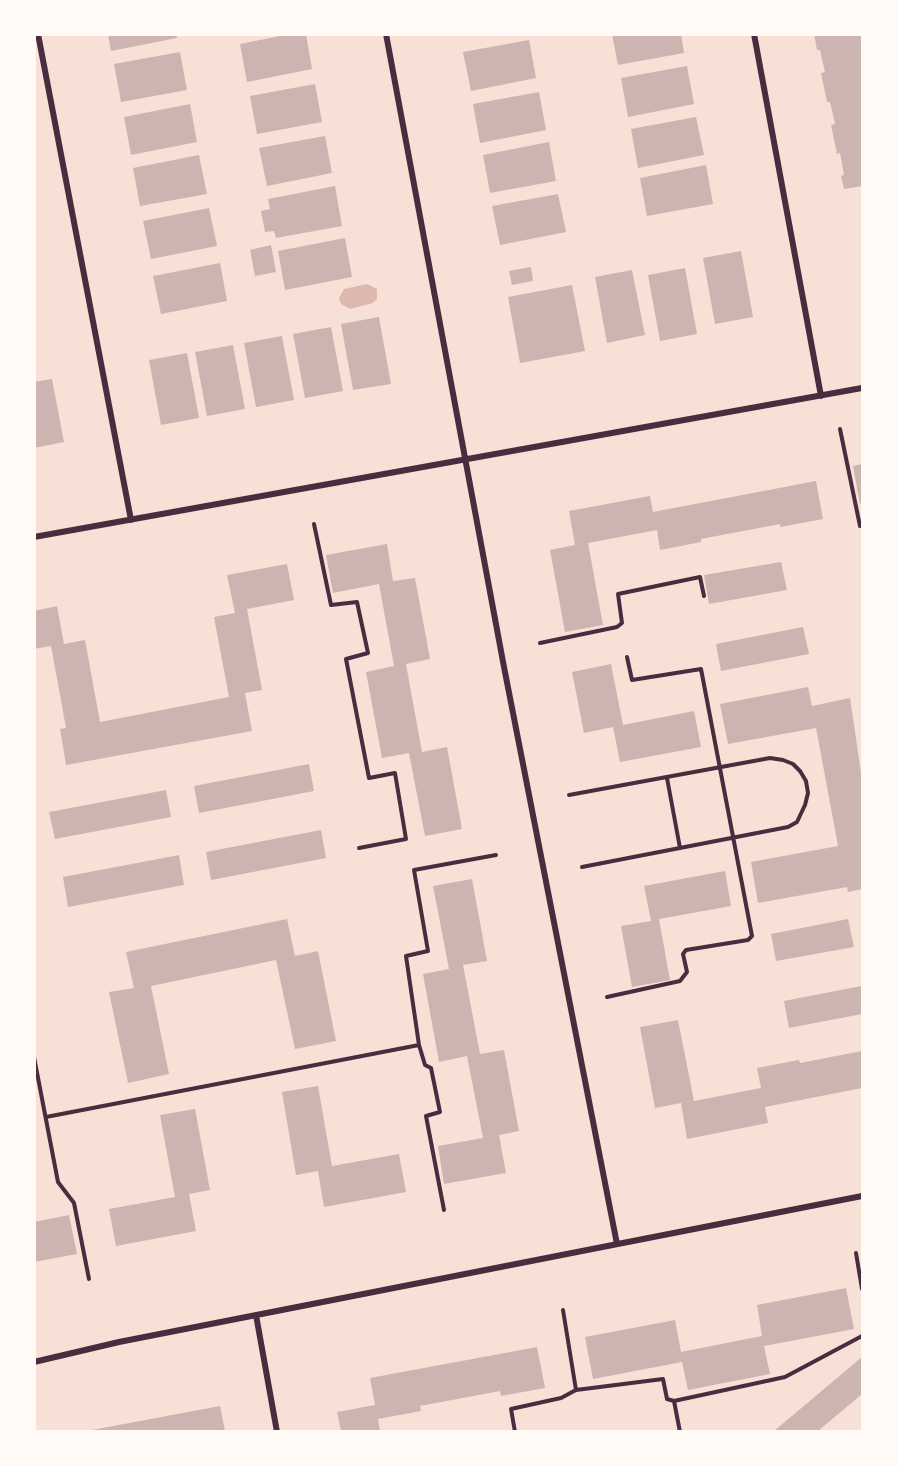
<!DOCTYPE html>
<style>
body{margin:0}
#map{position:relative;width:897px;height:1466px;overflow:hidden;background:#f7e1d7;font-family:"Fira Sans Condensed",sans-serif}
canvas{display:block}
.frame{position:absolute;inset:0;border:36px solid #fffaf5;pointer-events:none}
</style>
<div id="map">
<canvas width="897" height="1466"></canvas>
<div class="frame"></div>
</div>
<script>
const g = document.querySelector('canvas').getContext('2d');
g.lineJoin = 'round';
function fill(path, color) {
  g.fillStyle = color;
  g.fill(path, 'evenodd');
}
function shape(rows) {
  const path = new Path2D();
  for (const r of rows) {
    path.moveTo(r[0], r[1]);
    for (let i = 2; i < r.length; i += 2) path.lineTo(r[i], r[i + 1]);
  }
  return path;
}
function strokePath(path, color, width, dash) {
  g.strokeStyle = color;
  g.lineWidth = width;
  g.lineCap = dash ? 'butt' : 'round';
  g.setLineDash(dash || []);
  g.stroke(path);
}
fill(shape([
 [367,284,377,289,377,299,373,303,350,309,341,304,339,298,344,289]
]), '#dcb8b0');
fill(shape([
 [108,34,176,34,177,38,111,51],
 [290,34,306,34,312,69,247,82,240,44],
 [612,34,681,34,684,53,618,65],
 [814,34,862,34,862,186,844,189,841,176,844,175,840,153,837,154,831,125,835,124,830,102,827,102,821,73,825,72,820,50,817,50],
 [529,40,536,78,471,91,463,52],
 [180,52,187,90,121,102,114,64],
 [687,66,694,104,628,117,621,78],
 [315,84,322,122,257,134,250,96],
 [539,92,546,130,480,143,473,104],
 [190,104,197,142,131,155,124,117],
 [696,117,704,155,638,168,631,129],
 [325,136,332,173,267,186,259,148],
 [549,142,556,181,490,193,483,155],
 [199,155,207,194,140,206,133,168],
 [706,165,713,204,647,216,640,178],
 [335,186,342,226,276,238,274,231,265,232,261,211,270,209,268,199],
 [558,194,566,232,500,245,492,206],
 [209,208,217,246,151,259,143,221],
 [345,238,352,277,285,290,278,251],
 [271,245,276,272,255,276,250,250],
 [741,251,753,317,715,324,703,258],
 [220,263,227,301,161,314,153,276],
 [531,267,533,281,512,285,509,271],
 [685,268,697,334,660,341,648,275],
 [632,270,645,335,607,343,595,277],
 [572,285,585,351,520,363,508,297],
 [379,317,391,384,353,390,341,324],
 [331,327,343,391,305,398,293,334],
 [282,336,294,400,256,407,244,343],
 [233,345,245,409,207,416,195,352],
 [187,353,199,418,161,425,149,360],
 [52,379,64,442,34,448,34,382],
 [862,464,862,503,860,504,853,466],
 [816,481,823,519,780,527,780,524,701,539,701,542,660,550,657,530,588,543,603,625,565,632,550,550,575,545,569,511,650,496,653,512],
 [387,544,393,581,415,578,430,659,406,664,422,752,447,747,462,829,425,836,409,753,382,758,366,672,394,666,379,584,333,593,326,555],
 [781,562,787,590,709,604,704,575],
 [287,564,294,600,247,609,262,690,245,693,252,731,66,765,60,729,66,728,51,646,34,649,34,611,57,606,64,644,85,640,100,722,229,697,214,617,235,613,227,575],
 [803,627,809,654,721,671,716,644],
 [611,664,623,725,694,711,701,747,620,762,613,727,584,733,572,672],
 [808,687,812,706,850,698,862,780,862,889,848,892,847,887,758,903,751,862,838,846,816,728,728,744,720,704],
 [309,764,314,791,199,813,194,786],
 [166,790,171,817,55,839,49,812],
 [321,830,326,858,211,880,206,852],
 [179,855,184,885,68,907,63,877],
 [725,871,731,906,659,919,670,980,632,987,621,926,651,921,644,886],
 [472,879,487,961,463,965,480,1054,504,1050,519,1131,499,1135,506,1173,444,1184,438,1146,483,1138,467,1056,439,1062,423,974,449,969,433,886],
 [287,919,295,956,318,951,336,1041,295,1049,276,960,151,986,169,1074,128,1083,109,992,134,988,126,952],
 [848,919,854,947,776,961,771,934],
 [861,986,862,1014,789,1028,784,1001],
 [678,1020,694,1101,761,1088,757,1068,799,1060,800,1063,862,1051,862,1088,765,1107,768,1123,687,1139,681,1103,655,1108,640,1027],
 [318,1086,332,1166,399,1154,406,1192,324,1207,318,1171,296,1175,282,1092],
 [195,1109,210,1190,189,1194,196,1231,116,1246,109,1209,175,1197,160,1115],
 [69,1215,77,1254,34,1262,34,1222],
 [846,1288,854,1329,764,1346,770,1374,688,1390,682,1362,593,1379,585,1337,675,1320,681,1352,762,1336,757,1305],
 [537,1347,545,1388,501,1396,500,1391,420,1406,421,1411,378,1419,380,1431,341,1431,337,1412,375,1405,370,1378],
 [862,1357,862,1394,818,1431,774,1431],
 [220,1406,225,1431,92,1431,92,1430]
]), '#ccb4b1');
strokePath(shape([
 [840,429,860,526,862,526],
 [314,524,331,605,357,602,368,653,346,659,369,778,395,773,406,839,359,848],
 [540,643,617,627,622,623,618,594,700,577,704,596],
 [667,778,680,848],
 [569,795,770,758,783,760,793,764,800,771,806,781,808,793,805,805,797,822,788,827,582,867],
 [607,997,680,981,687,972,683,954,686,950,748,940,752,936,701,669,632,680,627,657],
 [419,1045,425,1065,431,1068,440,1112,426,1116,444,1210],
 [34,1057,58,1182,74,1203,89,1279],
 [46,1117,419,1045,406,956,428,951,414,870,496,855],
 [856,1253,862,1289],
 [563,1310,576,1390],
 [515,1432,511,1409,561,1398,576,1390,663,1379,667,1399,674,1401],
 [680,1432,674,1401,785,1377,862,1336]
]), '#4a2c40', 4);
strokePath(shape([
 [38,34,131,520],
 [386,34,504,667,617,1244],
 [754,34,821,396],
 [34,537,862,388],
 [256,1315,277,1432],
 [34,1362,119,1342,862,1196]
]), '#4a2c40', 6);
</script>
